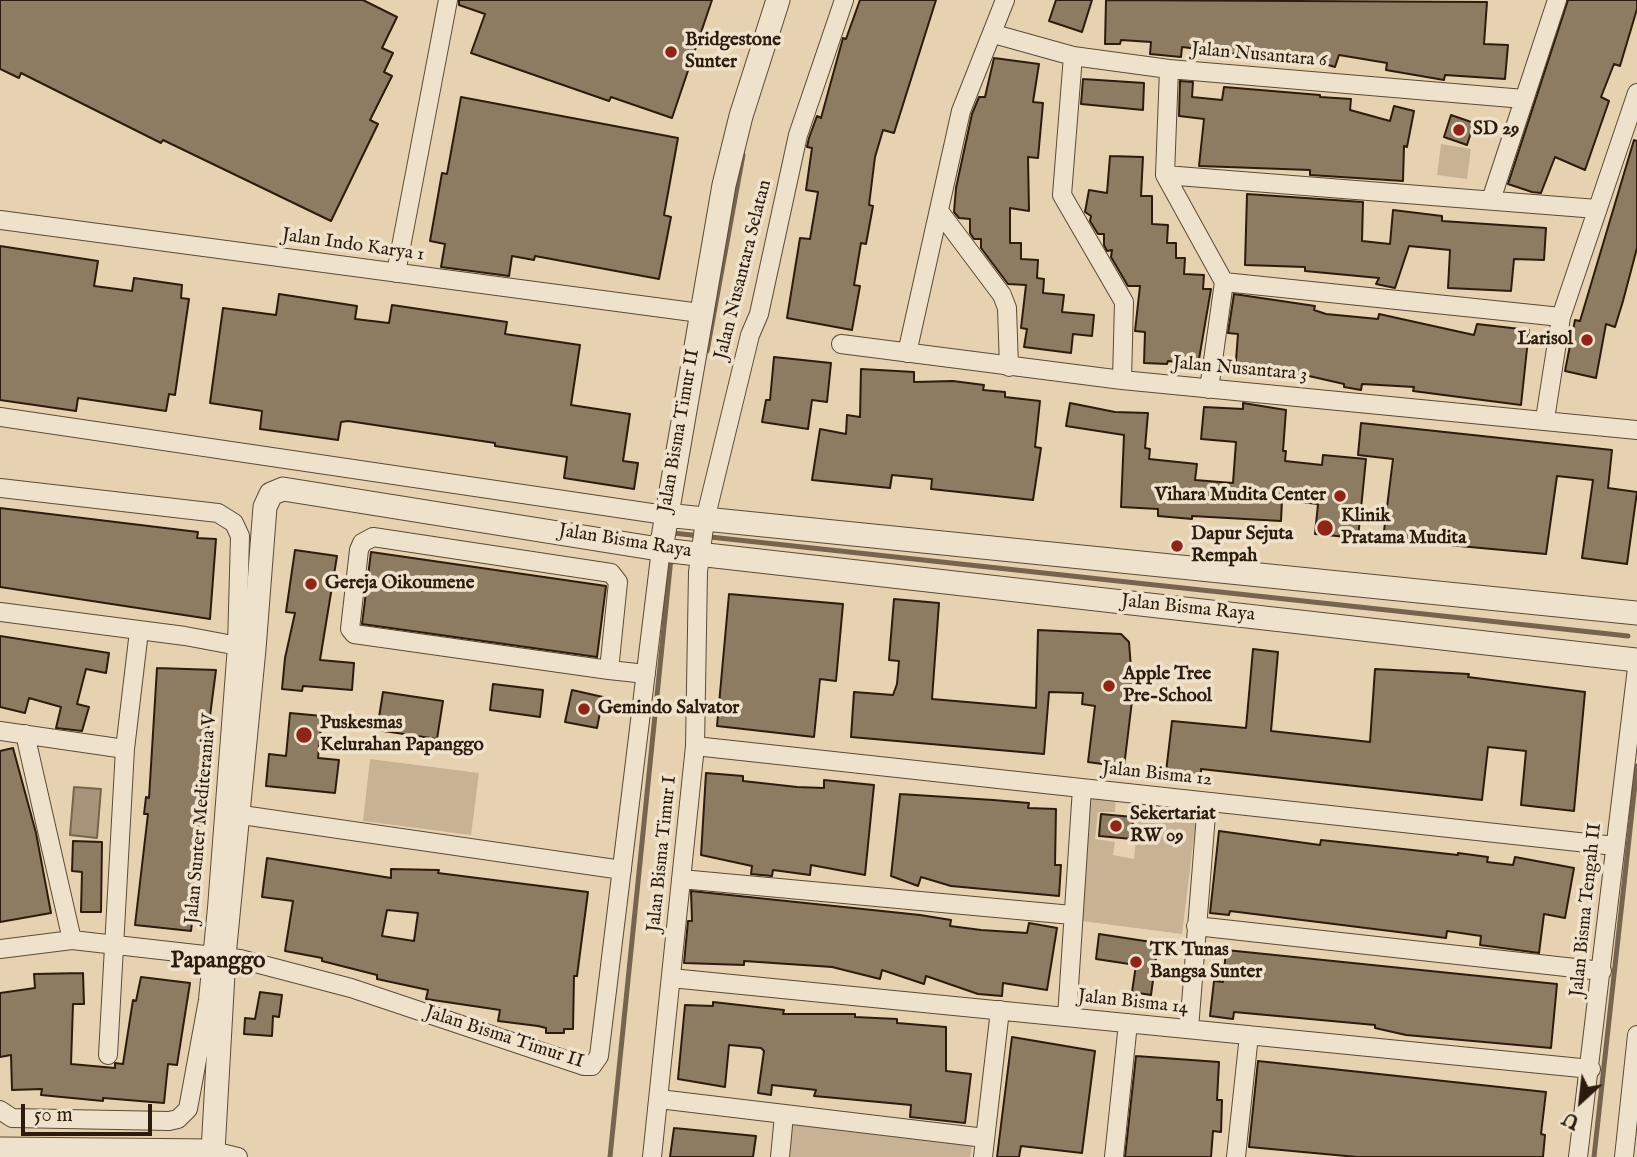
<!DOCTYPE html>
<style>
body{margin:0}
#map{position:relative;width:1637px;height:1157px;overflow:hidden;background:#e6d2b0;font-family:"IM FELL English",serif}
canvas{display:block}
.north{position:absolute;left:1546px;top:1066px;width:70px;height:70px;-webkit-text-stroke:5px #efe2cc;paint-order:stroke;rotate:207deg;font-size:19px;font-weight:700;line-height:28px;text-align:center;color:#2d1c0d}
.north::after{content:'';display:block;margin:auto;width:24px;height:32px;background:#2d1c0d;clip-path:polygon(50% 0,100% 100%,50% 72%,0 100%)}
.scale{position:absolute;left:21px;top:1104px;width:131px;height:32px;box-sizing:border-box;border:4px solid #2d1c0d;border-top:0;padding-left:9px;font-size:21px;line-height:24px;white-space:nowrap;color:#2d1c0d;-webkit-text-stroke:5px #efe2cc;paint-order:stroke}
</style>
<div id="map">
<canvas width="1637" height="1157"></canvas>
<div class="north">U</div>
<div class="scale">50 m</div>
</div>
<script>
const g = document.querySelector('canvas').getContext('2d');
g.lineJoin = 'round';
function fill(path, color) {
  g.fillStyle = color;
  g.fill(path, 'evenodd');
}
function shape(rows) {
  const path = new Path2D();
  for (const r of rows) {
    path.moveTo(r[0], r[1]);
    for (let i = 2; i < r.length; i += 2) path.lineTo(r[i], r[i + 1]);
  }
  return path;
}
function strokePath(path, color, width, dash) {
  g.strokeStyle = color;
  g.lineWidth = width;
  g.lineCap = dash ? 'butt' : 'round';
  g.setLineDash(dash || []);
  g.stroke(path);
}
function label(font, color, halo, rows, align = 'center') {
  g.font = font + ' "IM FELL English",serif';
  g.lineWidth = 7;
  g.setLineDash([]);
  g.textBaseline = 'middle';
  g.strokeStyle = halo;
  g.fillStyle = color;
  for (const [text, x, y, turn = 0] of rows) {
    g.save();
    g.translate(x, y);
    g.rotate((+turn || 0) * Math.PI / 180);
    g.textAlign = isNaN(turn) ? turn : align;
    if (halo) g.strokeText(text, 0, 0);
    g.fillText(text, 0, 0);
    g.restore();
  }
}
fill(shape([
 [1441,144,1471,149,1467,179,1437,175],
 [370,759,479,773,471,835,363,821],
 [1085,794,1116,796,1115,812,1098,812,1095,839,1115,842,1113,855,1134,859,1140,798,1198,803,1182,934,1074,920],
 [788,1122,973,1141,970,1157,785,1157]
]), '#c7b394');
const water = shape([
 [74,787,101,789,97,838,70,835,74,787]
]);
fill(water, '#a79479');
strokePath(water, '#76644e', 2);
strokePath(shape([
 [707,351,743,155],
 [673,533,1628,636],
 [610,1157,671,558],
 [1594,1157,1637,766]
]), '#76644e', 5);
const building = shape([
 [0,0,363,0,397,17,382,48,393,53,384,72,392,76,370,120,378,124,331,221,163,140,161,143,21,73,19,78,0,69,0,0],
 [459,0,712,0,672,118,611,97,609,101,471,53,485,14,459,5,459,0],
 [860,0,936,0,894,133,883,130,875,157,869,205,873,206,866,244,861,243,854,285,860,286,852,330,787,318,800,238,810,239,818,192,806,190,812,148,807,147,809,138,817,116,821,118,843,38,846,39,860,0],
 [1056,0,1092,0,1082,32,1049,21,1056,0],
 [1106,0,1487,2,1484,44,1508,45,1505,79,1445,75,1444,80,1386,70,1387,63,1339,55,1335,67,1295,55,1293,61,1250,55,1250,59,1237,57,1237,54,1182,47,1181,57,1150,54,1151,42,1121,40,1120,44,1105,44,1106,0],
 [1568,0,1637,0,1637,9,1620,66,1614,64,1601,97,1609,101,1585,170,1555,157,1541,193,1532,192,1508,184,1568,0],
 [994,58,1039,64,1033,102,1043,103,1038,158,1028,157,1029,211,1010,208,1010,243,1021,243,1021,259,1038,260,1037,278,1044,279,1043,293,1064,295,1062,312,1094,315,1092,336,1073,334,1071,353,1024,347,1027,329,1021,328,1026,285,1008,284,981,248,981,239,974,239,970,233,970,219,959,218,954,212,956,188,972,114,979,97,985,97,994,58],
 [1083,79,1144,83,1143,110,1081,104,1083,79],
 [1180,81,1193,82,1192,97,1222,100,1224,87,1320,95,1320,97,1351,99,1350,110,1390,121,1394,106,1414,111,1407,147,1404,146,1403,181,1310,175,1310,170,1199,166,1204,119,1179,116,1180,81],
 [461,97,678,138,664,215,671,217,659,279,535,256,534,260,512,256,509,276,441,267,445,244,430,241,442,173,447,174,461,97],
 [1451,115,1474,123,1467,145,1444,137,1451,115],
 [1634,140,1637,141,1637,248,1623,301,1615,327,1606,324,1596,378,1565,371,1575,320,1580,321,1634,140],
 [1110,156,1143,157,1141,196,1152,196,1152,224,1168,225,1167,243,1176,243,1176,258,1185,258,1184,274,1204,275,1203,289,1211,289,1198,365,1168,361,1167,364,1144,363,1145,332,1135,331,1140,286,1128,286,1111,257,1112,250,1107,251,1104,245,1104,234,1098,234,1090,221,1091,216,1085,212,1089,190,1107,193,1110,156],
 [1247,194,1363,202,1362,241,1390,244,1393,210,1442,216,1442,221,1546,228,1544,260,1514,259,1511,291,1448,288,1450,250,1409,246,1395,288,1376,284,1379,278,1305,271,1305,267,1245,265,1247,194],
 [0,246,98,261,94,286,132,291,134,278,182,285,181,298,189,299,175,395,169,394,166,411,78,398,76,411,0,400,0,246],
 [279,294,357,306,355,319,389,323,392,305,507,322,505,334,580,345,571,405,630,414,623,461,638,463,634,489,564,478,567,457,495,446,495,443,348,421,341,422,338,440,260,429,262,411,210,403,223,308,276,315,279,294],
 [1234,294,1315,306,1314,310,1326,314,1378,319,1379,314,1474,335,1477,324,1529,330,1521,405,1413,391,1414,387,1362,384,1361,390,1344,387,1344,384,1287,371,1258,368,1257,375,1235,373,1238,334,1228,333,1234,294],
 [774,357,831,363,827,402,812,400,808,429,762,422,766,400,770,400,774,357],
 [861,369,914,372,914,382,953,381,984,385,983,390,1005,392,1005,397,1040,401,1035,447,1041,448,1033,500,931,489,932,479,892,475,890,488,812,480,820,429,846,434,847,415,860,417,861,369],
 [1070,403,1115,412,1148,413,1145,448,1150,449,1149,459,1197,464,1195,480,1233,483,1236,442,1201,439,1204,407,1243,409,1243,403,1286,410,1283,451,1286,451,1285,461,1322,465,1323,455,1366,459,1358,538,1315,534,1318,504,1282,500,1281,521,1192,516,1192,519,1158,516,1158,509,1121,507,1124,435,1066,426,1070,403],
 [1361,423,1612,450,1608,488,1637,492,1627,564,1582,558,1593,480,1557,476,1546,554,1383,539,1393,459,1358,455,1361,423],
 [0,508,198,532,197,538,216,539,210,619,0,587,0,508],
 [295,550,337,556,320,660,354,663,352,690,303,686,302,691,282,689,285,658,295,613,286,612,295,550],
 [371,552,606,586,597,657,362,624,371,552],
 [729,594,843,604,836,681,820,679,814,737,717,726,729,594],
 [894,599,939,603,932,699,1036,708,1038,630,1121,634,1129,642,1131,668,1136,668,1124,767,1088,762,1095,706,1082,704,1083,693,1049,692,1044,754,851,737,854,692,893,695,897,684,899,661,889,660,894,599],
 [0,636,109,653,106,673,86,669,77,704,89,707,82,731,56,728,61,707,29,698,25,713,0,707,0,636],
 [1253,649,1278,652,1271,731,1370,742,1375,669,1469,674,1468,677,1585,692,1574,811,1521,805,1526,751,1488,747,1482,800,1201,769,1201,777,1166,772,1172,721,1246,728,1253,649],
 [157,668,216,670,198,808,199,825,193,869,198,869,191,931,135,925,148,814,144,814,146,797,149,798,157,668],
 [493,684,543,690,540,717,490,710,493,684],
 [572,690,603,697,597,728,565,722,572,690],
 [383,692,443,701,437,739,377,730,383,692],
 [290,713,322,716,318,758,339,760,335,793,266,786,269,754,286,756,290,713],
 [13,748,36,833,51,913,0,922,0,751,13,748],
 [706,773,743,776,743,781,797,787,824,788,824,780,874,785,865,875,811,865,810,875,773,870,772,876,751,874,752,866,701,855,706,773],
 [900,794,993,800,1029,803,1028,808,1056,809,1055,865,1061,865,1059,896,951,886,921,877,918,886,891,876,900,794],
 [1101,814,1133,817,1132,839,1099,836,1101,814],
 [1219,831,1320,845,1321,840,1458,855,1458,853,1488,857,1487,862,1513,865,1515,857,1574,868,1565,918,1544,914,1539,953,1480,945,1481,936,1447,931,1446,938,1230,911,1229,915,1210,913,1219,831],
 [73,841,102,842,101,912,81,912,82,872,72,871,73,841],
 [267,858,391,878,391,869,439,870,438,873,588,892,577,976,574,976,573,1029,564,1029,564,1033,546,1033,546,1028,538,1026,498,1021,500,1010,426,999,428,990,377,979,377,975,322,961,322,958,285,951,293,901,262,897,267,858],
 [387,910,418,913,414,941,382,936,387,910],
 [691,891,920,915,951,920,950,926,981,930,1027,933,1029,923,1057,928,1047,990,1003,983,1002,996,978,994,926,976,924,984,882,970,880,979,832,967,744,961,744,965,684,963,688,921,692,921,691,891],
 [1099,934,1158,943,1151,995,1132,992,1136,965,1096,959,1099,934],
 [1226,950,1557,984,1551,1048,1406,1035,1375,1028,1375,1025,1234,1012,1233,1019,1210,1016,1214,981,1223,982,1226,950],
 [83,973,84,1004,73,1004,71,1064,115,1068,115,1063,123,1064,133,1000,136,1001,141,977,190,983,177,1065,168,1064,164,1103,103,1098,103,1101,41,1095,42,1089,12,1090,11,1055,0,1057,0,993,35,988,34,974,83,973],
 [260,992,282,995,279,1017,273,1016,272,1036,244,1034,245,1018,255,1019,260,992],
 [713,1002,784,1010,783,1014,855,1014,855,1017,897,1019,897,1023,946,1027,946,1071,971,1074,965,1123,910,1117,911,1105,814,1096,816,1090,772,1085,771,1095,758,1093,764,1051,761,1048,729,1045,725,1087,678,1079,685,1005,713,1006,713,1002],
 [1012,1037,1095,1051,1082,1153,1021,1146,1019,1157,997,1157,1012,1037],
 [1136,1056,1219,1062,1217,1100,1222,1100,1221,1132,1213,1131,1211,1157,1125,1157,1136,1056],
 [1258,1061,1546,1092,1541,1134,1545,1135,1543,1157,1357,1157,1249,1147,1258,1061],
 [674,1128,756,1136,753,1157,670,1157,674,1128]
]);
fill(building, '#8d7b62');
strokePath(building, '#2d1c0d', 2);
const minor = shape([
 [994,34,1073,56,1169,69,1524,99],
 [1073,56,1062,195,1124,302,1122,380],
 [1169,69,1165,175,1224,282,1209,389],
 [1165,175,1597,209],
 [1491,200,1557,0],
 [939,211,1002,295,1007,308,1009,367],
 [0,220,700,313],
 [396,273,448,0],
 [1224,282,1561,317],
 [841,344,1122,380,1637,430],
 [907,353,961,111,1005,0],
 [0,417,665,515],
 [1545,419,1561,317,1637,93],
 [0,488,218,513,234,523,240,536,237,646,217,908,208,1000,188,1109,178,1119,169,1121,12,1118,0,1110],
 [373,537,611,573,618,582,609,670,354,634,350,629,359,550,362,543,373,537],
 [0,612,185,636,249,648],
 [609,670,646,674],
 [0,731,125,749],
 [25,734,72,940],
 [695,746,1615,846],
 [235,814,622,870],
 [681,879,1072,915],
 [1196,926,1602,971],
 [0,949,72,940,240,959,351,988,584,1066,592,1066,599,1056,661,549],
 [671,978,1591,1069],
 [1067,1017,1082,788],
 [1189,1029,1207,802],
 [108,1055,125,749,139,631],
 [659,1099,985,1138],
 [213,1151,238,1157],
 [652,1157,695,746,698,572,705,520,750,335,759,314,798,135,844,0],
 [780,1157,784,1115],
 [983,1157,1000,1010],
 [1114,1157,1128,1023],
 [1236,1157,1249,1035],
 [1578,1157,1637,668],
 [1624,1157,1637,1035]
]);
const tertiary = shape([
 [665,515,1637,613],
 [661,549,724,185,741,116,778,0],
 [0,1149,213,1151,224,956,254,649,265,507,271,494,283,489,671,551,1637,660]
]);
strokePath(minor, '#5b4a36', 20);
strokePath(tertiary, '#5b4a36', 25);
strokePath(minor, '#efe2cc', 18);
strokePath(tertiary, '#efe2cc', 23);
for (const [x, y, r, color] of [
 [671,52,7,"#8f2418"],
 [1459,130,7,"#8f2418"],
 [1587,340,7,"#8f2418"],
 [1340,496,7,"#8f2418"],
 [1325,528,9,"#8f2418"],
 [1177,546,7,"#8f2418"],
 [311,584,7,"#8f2418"],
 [1109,686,7,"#8f2418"],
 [584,709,7,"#8f2418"],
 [304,735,9,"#8f2418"],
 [1116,826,7,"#8f2418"],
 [1136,962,7,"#8f2418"]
]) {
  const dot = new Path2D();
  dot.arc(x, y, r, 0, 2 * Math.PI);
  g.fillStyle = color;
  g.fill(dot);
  strokePath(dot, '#efe2cc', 2.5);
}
label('bold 19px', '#2d1c0d', '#efe2cc', [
 ["Bridgestone",685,41],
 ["Sunter",685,63],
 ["SD 29",1473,130],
 ["Larisol",1573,340,"right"],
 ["Vihara Mudita Center",1326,496,"right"],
 ["Klinik",1341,517],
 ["Pratama Mudita",1341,539],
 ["Dapur Sejuta",1191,535],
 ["Rempah",1191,557],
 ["Gereja Oikoumene",325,584],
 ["Apple Tree",1123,675],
 ["Pre-School",1123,697],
 ["Gemindo Salvator",598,709],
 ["Puskesmas",320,724],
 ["Kelurahan Papanggo",320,746],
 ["Sekertariat",1130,815],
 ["RW 09",1130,837],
 ["TK Tunas",1150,951],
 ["Bangsa Sunter",1150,973]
], 'left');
label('19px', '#2d1c0d', '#efe2cc', [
 ["Jalan Nusantara 6",1259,56,5],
 ["Jalan Indo Karya 1",353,246,8],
 ["Jalan Nusantara Selatan",744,270,-76],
 ["Jalan Nusantara 3",1240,370,5],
 ["Jalan Bisma Timur II",680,431,-80],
 ["Jalan Bisma Raya",625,542,9],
 ["Jalan Bisma Raya",1188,609,6],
 ["Jalan Bisma 12",1157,775,6],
 ["Jalan Sunter Mediterania V",202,819,-85],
 ["Jalan Bisma Timur I",663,854,-84],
 ["Jalan Bisma Tengah II",1587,910,-84],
 ["Jalan Bisma 14",1133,1003,6],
 ["Jalan Bisma Timur II",504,1038,18]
]);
label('bold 23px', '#2d1c0d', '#efe2cc', [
 ["Papanggo",218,962]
]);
</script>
